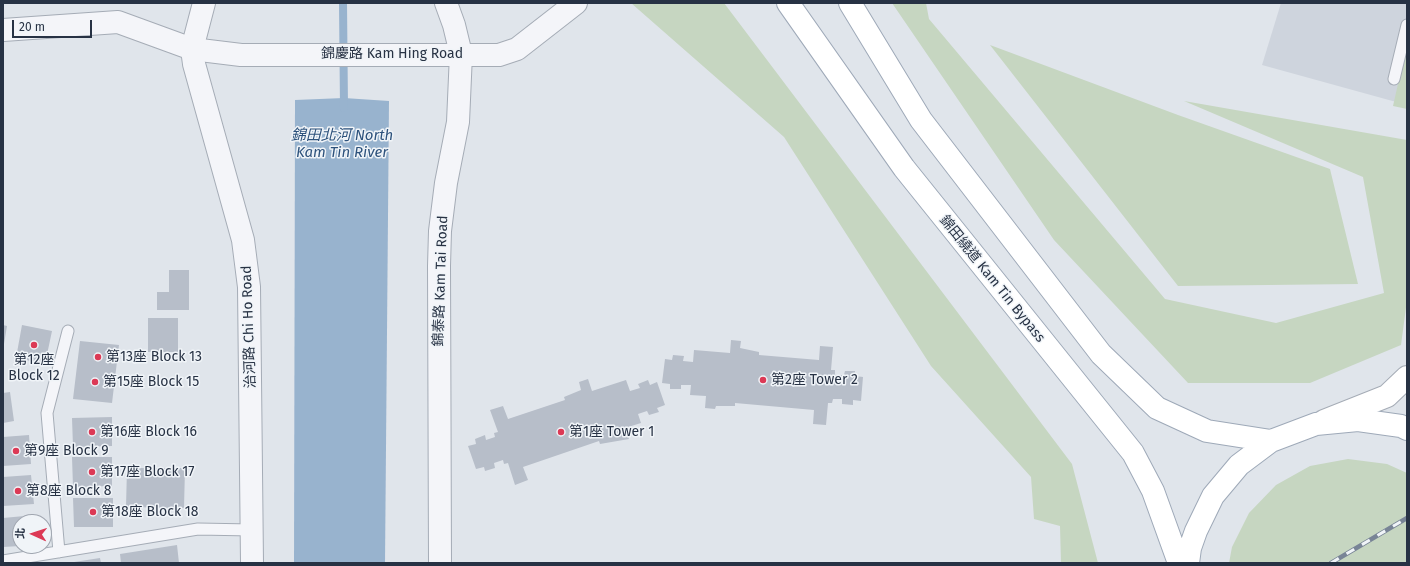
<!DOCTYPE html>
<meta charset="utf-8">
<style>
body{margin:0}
#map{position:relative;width:1410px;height:566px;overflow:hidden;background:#e0e5eb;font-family:"Fira Sans","Noto Sans TC",sans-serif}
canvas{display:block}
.frame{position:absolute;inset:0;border:4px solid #273244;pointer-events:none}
.north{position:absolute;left:12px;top:514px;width:40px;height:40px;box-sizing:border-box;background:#f0f4f8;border:1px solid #a0a6b0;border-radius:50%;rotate:273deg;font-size:11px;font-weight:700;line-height:16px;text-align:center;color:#273244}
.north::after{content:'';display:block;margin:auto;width:14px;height:18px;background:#dc3955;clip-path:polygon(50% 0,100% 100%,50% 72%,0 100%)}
.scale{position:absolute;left:12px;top:20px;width:80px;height:18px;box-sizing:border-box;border:2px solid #273244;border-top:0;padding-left:5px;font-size:12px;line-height:14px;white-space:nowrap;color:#273244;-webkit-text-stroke:3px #f0f4f8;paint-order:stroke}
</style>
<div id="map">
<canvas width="1410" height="566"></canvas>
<div class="frame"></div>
<div class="north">北</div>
<div class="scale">20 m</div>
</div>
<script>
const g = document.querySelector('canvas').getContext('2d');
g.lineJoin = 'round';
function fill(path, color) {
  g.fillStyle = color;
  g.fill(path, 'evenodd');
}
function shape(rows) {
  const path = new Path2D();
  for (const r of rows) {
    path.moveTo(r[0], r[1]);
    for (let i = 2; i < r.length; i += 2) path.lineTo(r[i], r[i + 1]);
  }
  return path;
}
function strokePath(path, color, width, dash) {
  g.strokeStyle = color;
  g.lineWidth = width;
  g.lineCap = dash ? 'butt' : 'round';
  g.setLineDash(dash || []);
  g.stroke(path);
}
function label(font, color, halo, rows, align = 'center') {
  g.font = font + ' "Fira Sans","Noto Sans TC",sans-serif';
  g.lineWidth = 3;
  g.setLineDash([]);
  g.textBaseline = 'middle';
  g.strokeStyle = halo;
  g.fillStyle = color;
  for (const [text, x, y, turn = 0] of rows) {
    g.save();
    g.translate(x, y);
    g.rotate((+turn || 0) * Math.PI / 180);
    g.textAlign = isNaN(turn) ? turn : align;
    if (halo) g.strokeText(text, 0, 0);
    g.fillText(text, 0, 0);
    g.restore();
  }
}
fill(shape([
 [1281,3,1407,3,1407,105,1262,65]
]), '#ced4dd');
fill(shape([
 [631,3,724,3,1072,464,1098,563,1061,563,1060,526,1034,519,1031,477,931,366,784,137],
 [892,3,926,3,929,19,1165,299,1276,323,1384,293,1363,177,1184,101,1407,140,1407,300,1401,345,1310,383,1188,383,1054,240],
 [1407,44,1407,109,1393,106],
 [990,45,1178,115,1330,169,1358,284,1178,286],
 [1348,459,1387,464,1407,473,1407,563,1229,563,1232,547,1249,513,1276,485,1310,466]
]), '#c6d6c1');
fill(shape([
 [344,98,389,101,385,563,294,563,295,100]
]), '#98b3ce');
strokePath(shape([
 [343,3,344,108]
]), '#98b3ce', 8);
fill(shape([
 [169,270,189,270,189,310,157,310,157,292,169,292],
 [148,318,178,318,178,352,148,352],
 [3,325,7,326,4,344,3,344],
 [22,325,52,331,45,364,16,358],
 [731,340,741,341,740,348,759,352,759,355,819,360,820,346,833,347,831,370,835,370,835,375,844,375,845,371,855,371,855,376,863,377,861,401,853,400,853,405,842,404,842,399,833,399,832,403,828,403,826,425,813,424,814,410,735,403,735,406,716,406,715,409,705,408,706,396,690,395,691,385,681,385,681,389,670,389,670,384,662,383,665,359,672,360,673,355,684,356,683,361,693,362,694,350,730,353],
 [80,341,119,345,112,403,73,399],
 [588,379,592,391,626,380,630,391,640,388,638,384,648,380,650,385,657,382,665,405,657,408,659,412,649,415,647,411,638,414,641,423,625,428,629,439,600,444,599,441,523,467,528,480,515,485,508,463,504,464,503,460,494,463,495,468,485,471,484,467,476,469,468,446,476,444,475,439,485,435,486,440,495,437,494,433,498,432,490,410,503,406,508,419,565,400,564,397,581,390,579,382],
 [10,392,14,421,3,423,3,393],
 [112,417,112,446,73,447,72,418],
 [29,435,31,464,3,466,3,437],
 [72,457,112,457,112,486,73,487],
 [127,468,185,468,184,508,126,507],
 [31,475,34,504,3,506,3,477],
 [73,498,113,498,113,527,74,527],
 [35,515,35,522,20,522,20,546,3,547,3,518],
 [177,545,179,563,121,563,120,554],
 [100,558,101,563,74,563,74,562]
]), '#b7bec9');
const service = shape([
 [1394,79,1407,25],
 [59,552,47,413,68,331],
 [3,561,198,529,252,530]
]);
const minor = shape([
 [204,3,192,49,194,64,243,240,249,287,252,563],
 [3,30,118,22,192,49],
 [440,563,439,266,440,231,446,183,458,122,461,54,454,25,446,3]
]);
const tertiary = shape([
 [192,49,241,55,499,55,517,49,576,3]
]);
const secondary = shape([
 [1324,421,1387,396,1407,377]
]);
const primary = shape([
 [788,3,904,168,1133,453,1153,491,1179,563],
 [850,3,921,120,1101,354,1157,408,1207,431,1271,441],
 [1188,563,1190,548,1196,531,1213,496,1239,465,1271,441,1316,424,1358,420,1401,426,1407,429]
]);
strokePath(service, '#a5acb6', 13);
strokePath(minor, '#a5acb6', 24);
strokePath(tertiary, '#a5acb6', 24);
strokePath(secondary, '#a5acb6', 24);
strokePath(primary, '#9ea9b8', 24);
strokePath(service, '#f4f5f9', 11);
strokePath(minor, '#f4f5f9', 22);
strokePath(tertiary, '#f4f5f9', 22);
strokePath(secondary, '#fff', 22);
strokePath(primary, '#fff', 22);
const rail = shape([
 [1331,563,1407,518]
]);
strokePath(rail, '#788496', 4.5);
strokePath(rail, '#f0f4f8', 3, [9]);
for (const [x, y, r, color] of [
 [34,345,4,"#dc3955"],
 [98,357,4,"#dc3955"],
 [763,380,4,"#dc3955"],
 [95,382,4,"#dc3955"],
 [92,432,4,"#dc3955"],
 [561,432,4,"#dc3955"],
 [16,451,4,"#dc3955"],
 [92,472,4,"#dc3955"],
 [18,491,4,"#dc3955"],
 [93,512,4,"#dc3955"]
]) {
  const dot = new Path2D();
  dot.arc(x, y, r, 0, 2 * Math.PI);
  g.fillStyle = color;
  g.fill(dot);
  strokePath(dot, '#f0f4f8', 1.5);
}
label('14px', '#273244', '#f0f4f8', [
 ["錦慶路 Kam Hing Road",392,54],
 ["錦田繞道 Kam Tin Bypass",992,279,51],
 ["錦泰路 Kam Tai Road",441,281,-88],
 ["治河路 Chi Ho Road",249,327,-92]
]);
label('14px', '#273244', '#f0f4f8', [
 ["第13座 Block 13",106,357],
 ["第12座",34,360,"center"],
 ["Block 12",34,376,"center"],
 ["第2座 Tower 2",771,380],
 ["第15座 Block 15",103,382],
 ["第16座 Block 16",100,432],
 ["第1座 Tower 1",569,432],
 ["第9座 Block 9",24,451],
 ["第17座 Block 17",100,472],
 ["第8座 Block 8",26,491],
 ["第18座 Block 18",101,512]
], 'left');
label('italic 15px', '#2d527c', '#f0f4f8', [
 ["錦田北河 North",342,136],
 ["Kam Tin River",342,153]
]);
</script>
